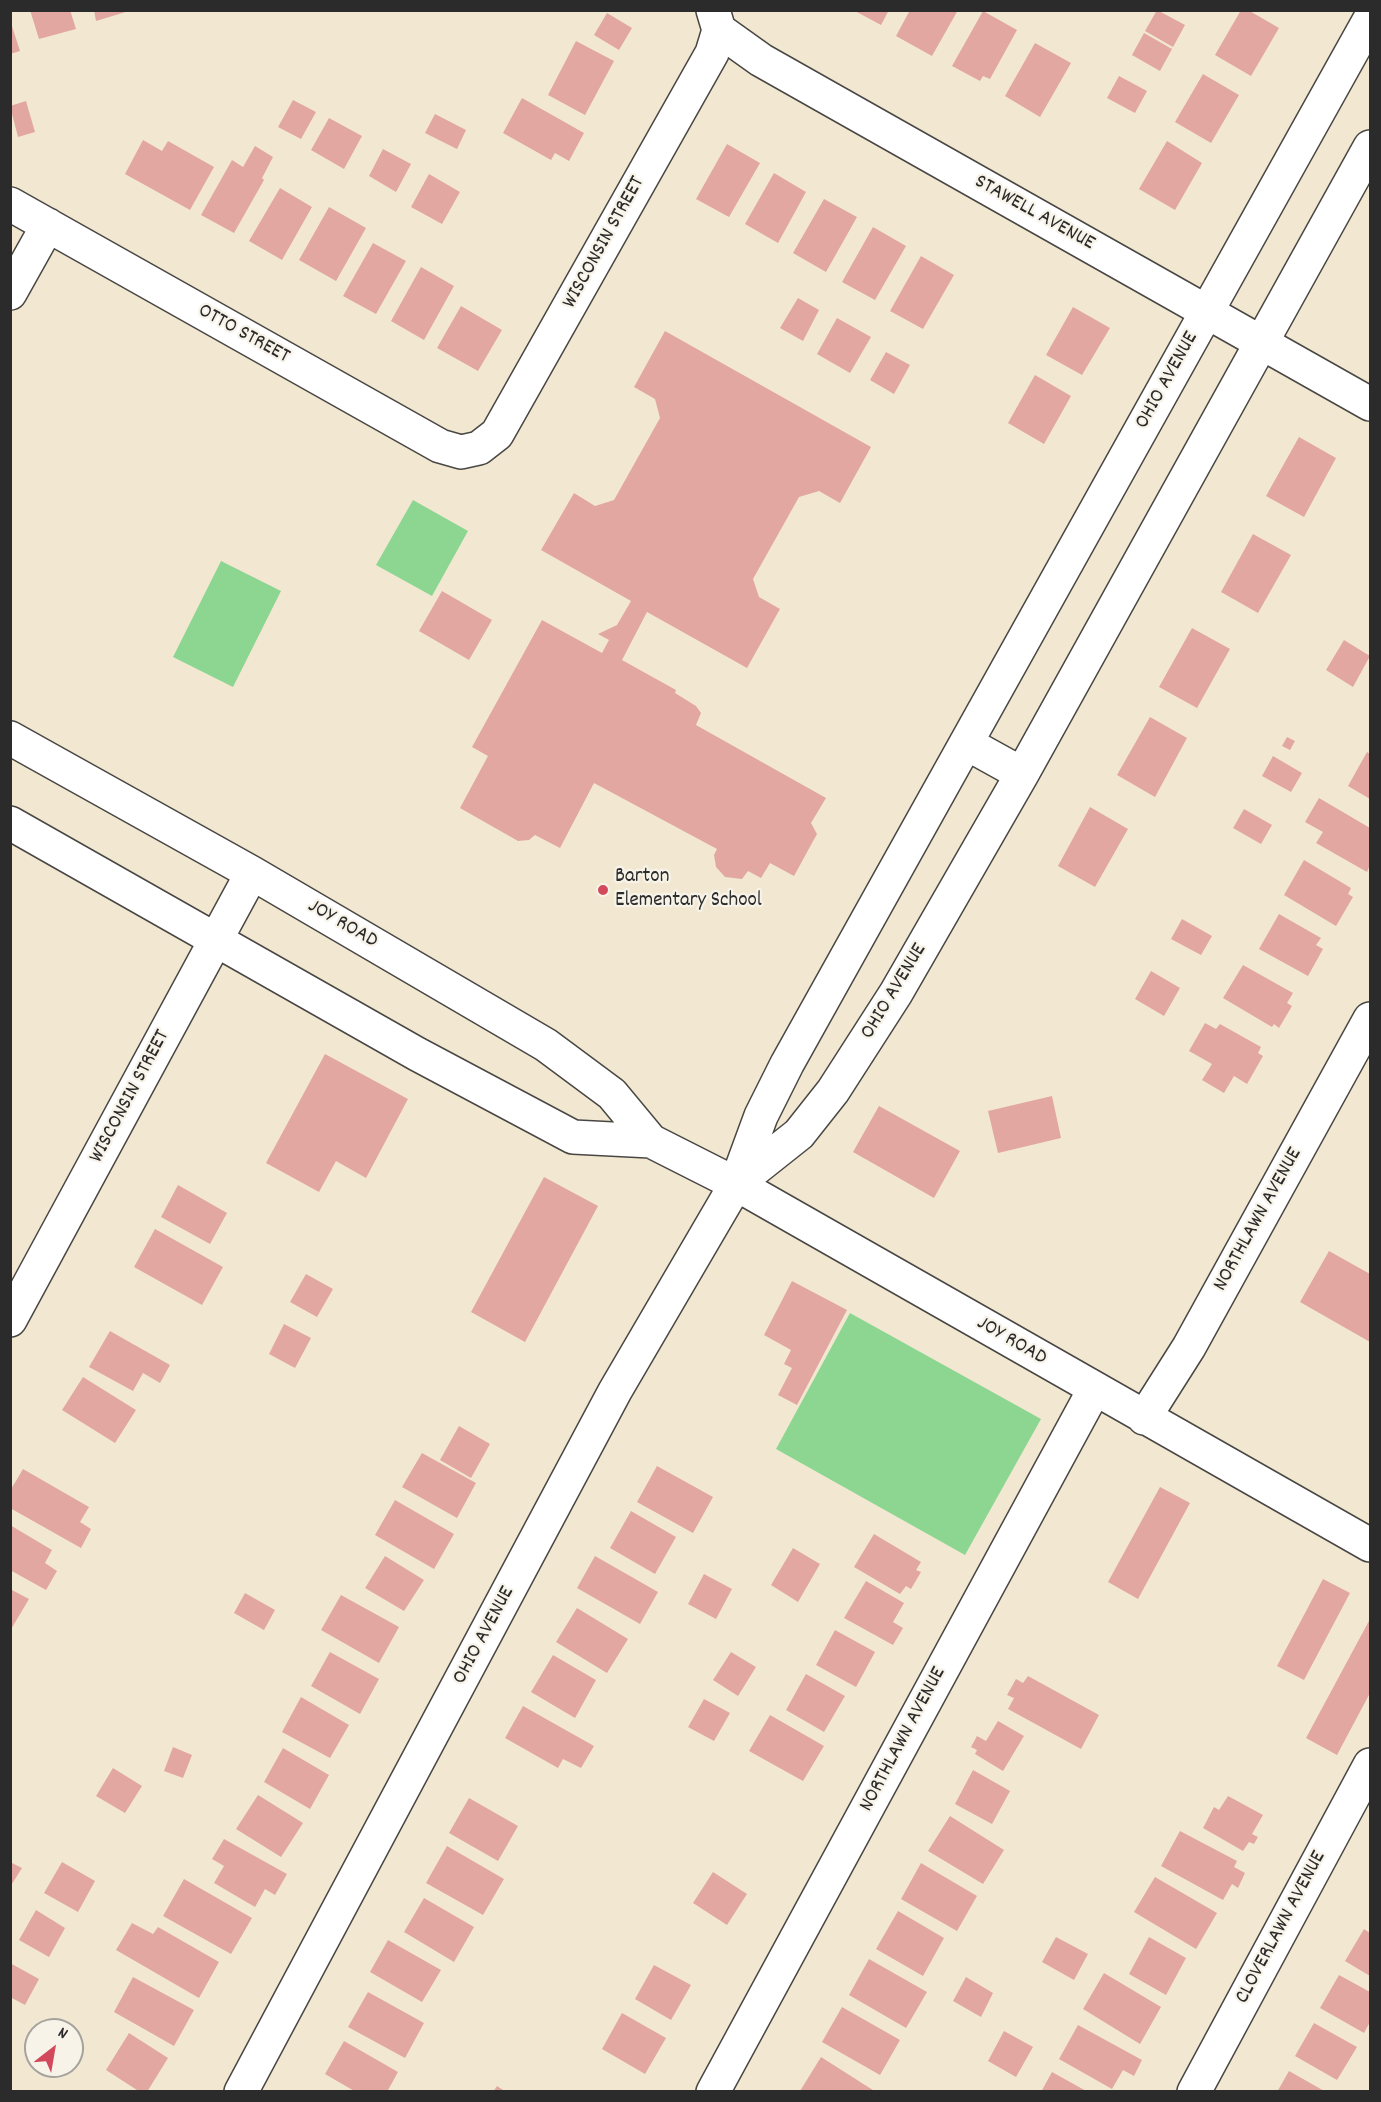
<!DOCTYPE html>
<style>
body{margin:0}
#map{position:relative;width:1381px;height:2102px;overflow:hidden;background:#f2e8d2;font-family:Dekko,sans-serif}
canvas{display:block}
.frame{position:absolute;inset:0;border:12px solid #2b2b2b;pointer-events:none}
.north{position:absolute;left:24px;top:2018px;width:60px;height:60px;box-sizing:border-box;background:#f7f3e8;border:2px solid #a5a39c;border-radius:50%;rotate:31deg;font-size:16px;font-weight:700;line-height:24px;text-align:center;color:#2b2b2b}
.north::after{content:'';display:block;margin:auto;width:21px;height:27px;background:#d1495b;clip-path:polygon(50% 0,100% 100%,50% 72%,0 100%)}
</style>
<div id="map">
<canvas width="1381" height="2102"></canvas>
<div class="frame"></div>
<div class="north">N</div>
</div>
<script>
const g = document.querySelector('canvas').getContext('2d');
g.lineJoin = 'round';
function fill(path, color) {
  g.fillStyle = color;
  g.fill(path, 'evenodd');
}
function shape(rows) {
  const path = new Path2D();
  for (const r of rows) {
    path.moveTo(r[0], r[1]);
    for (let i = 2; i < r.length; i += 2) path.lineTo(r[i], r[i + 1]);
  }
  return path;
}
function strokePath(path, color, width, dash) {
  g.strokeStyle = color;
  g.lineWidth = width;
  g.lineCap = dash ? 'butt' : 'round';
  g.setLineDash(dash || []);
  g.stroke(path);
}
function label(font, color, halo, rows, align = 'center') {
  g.font = font + ' Dekko,sans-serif';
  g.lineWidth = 4.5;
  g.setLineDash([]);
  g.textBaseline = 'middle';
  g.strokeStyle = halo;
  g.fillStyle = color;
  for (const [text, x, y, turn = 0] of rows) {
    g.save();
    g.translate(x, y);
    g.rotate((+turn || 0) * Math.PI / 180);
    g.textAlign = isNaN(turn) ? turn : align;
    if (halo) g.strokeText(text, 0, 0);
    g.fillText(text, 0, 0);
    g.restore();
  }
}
fill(shape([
 [413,500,468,531,432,596,376,565],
 [221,561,281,591,233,687,173,657],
 [850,1313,1041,1419,965,1555,776,1449]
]), '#8cd692');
fill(shape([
 [30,10,70,10,76,29,39,39],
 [94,10,129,10,129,11,96,21],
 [853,10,889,10,881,25],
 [910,10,958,10,932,56,896,36],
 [1157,10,1185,25,1173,47,1145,31],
 [1241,10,1248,10,1279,28,1251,76,1215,55],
 [983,11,1017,30,990,79,983,76,980,81,952,66],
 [607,13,632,28,619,50,594,35],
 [10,20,20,51,10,54],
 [1144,33,1172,49,1160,71,1132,55],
 [576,41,614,61,585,115,548,95],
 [1035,43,1071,63,1040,117,1005,96],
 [1203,74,1239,95,1211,143,1175,122],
 [1119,76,1147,91,1135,113,1107,98],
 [522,98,584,133,569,161,555,153,551,160,503,133],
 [293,100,316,112,301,139,278,127],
 [26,101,35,132,18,137,10,106],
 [435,114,466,130,457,149,425,133],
 [329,118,362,136,344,169,311,150],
 [143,140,162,151,168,141,214,167,190,210,125,174],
 [1167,141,1202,163,1175,210,1139,189],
 [727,144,760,163,729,217,696,199],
 [255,146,273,157,262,178,264,180,234,233,201,215,232,160,243,167],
 [383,149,411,164,396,192,369,176],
 [774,173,806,192,778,243,745,224],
 [429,174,460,192,442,224,411,207],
 [280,188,312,207,282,260,249,241],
 [824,199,857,217,826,272,793,253],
 [329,207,366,228,336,281,299,260],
 [873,227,906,246,875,300,842,282],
 [373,243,406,261,376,314,343,296],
 [921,256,954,275,923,329,890,311],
 [421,267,454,286,424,340,391,321],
 [798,298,819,310,803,341,780,328],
 [461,306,502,330,478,371,437,348],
 [1073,307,1110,328,1082,375,1046,355],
 [837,318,871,337,850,373,817,354],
 [665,331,871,447,840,503,819,491,799,497,753,579,759,597,780,609,747,668,647,612,622,660,676,690,675,693,696,706,701,713,696,725,826,798,811,823,817,834,794,876,770,863,761,878,748,871,742,879,725,877,716,867,714,855,717,849,594,783,560,848,535,835,529,840,518,841,460,808,488,756,472,747,542,620,602,653,609,640,598,634,617,625,631,601,541,550,574,493,595,506,614,500,660,418,655,399,634,387],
 [886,352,910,365,894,394,870,380],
 [1035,375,1071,396,1044,444,1008,423],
 [1299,437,1336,458,1304,517,1266,496],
 [1253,534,1291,555,1258,613,1221,592],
 [442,591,492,620,469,660,419,631],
 [1192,628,1230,649,1197,708,1159,687],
 [1344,640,1370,656,1353,687,1326,670],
 [1150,717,1187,738,1155,797,1117,775],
 [1287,737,1295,741,1290,750,1282,746],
 [1367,752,1370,754,1370,799,1348,786],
 [1273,756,1302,773,1291,792,1262,776],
 [1319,798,1370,828,1370,865,1367,872,1316,843,1323,832,1305,822],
 [1090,807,1128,829,1095,887,1058,866],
 [1244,809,1272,825,1261,844,1233,828],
 [1304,860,1351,888,1348,894,1353,897,1336,926,1284,895],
 [1279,914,1321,938,1316,945,1323,949,1308,976,1259,949],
 [1182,919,1212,936,1201,955,1171,939],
 [1243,965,1293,993,1287,1003,1292,1006,1279,1028,1274,1024,1272,1027,1223,998],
 [1151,971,1180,988,1164,1016,1135,999],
 [1205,1023,1216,1029,1220,1024,1261,1047,1258,1053,1263,1056,1247,1084,1234,1076,1224,1093,1202,1080,1212,1064,1189,1051],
 [325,1054,408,1099,366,1178,336,1161,319,1192,266,1163],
 [1052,1096,1061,1138,998,1153,988,1111],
 [879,1106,960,1151,934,1198,853,1152],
 [544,1177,598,1206,525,1342,471,1312],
 [178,1185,227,1213,210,1244,161,1217],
 [155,1229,223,1267,202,1305,134,1267],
 [1329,1251,1370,1274,1370,1342,1300,1302],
 [306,1274,333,1289,317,1317,290,1302],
 [792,1281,847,1310,797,1405,778,1395,792,1368,784,1364,791,1350,764,1335],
 [284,1324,311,1338,295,1368,269,1354],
 [110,1331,170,1365,160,1383,143,1373,133,1391,89,1367],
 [83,1377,136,1410,115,1443,62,1410],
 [459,1426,490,1444,471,1478,440,1460],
 [422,1453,476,1483,457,1518,402,1487],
 [657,1466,713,1497,693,1533,637,1502],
 [23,1469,89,1507,80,1522,91,1529,81,1548,10,1508,10,1491],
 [1160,1487,1190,1503,1138,1599,1108,1582],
 [395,1500,454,1534,434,1569,375,1535],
 [631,1511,676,1537,655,1574,610,1548],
 [10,1525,52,1550,45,1563,57,1571,46,1590,10,1570],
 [874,1534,921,1562,916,1570,921,1572,911,1589,906,1586,900,1594,854,1567],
 [793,1548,820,1564,798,1602,771,1585],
 [385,1556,424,1580,404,1611,365,1588],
 [595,1556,658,1592,640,1624,577,1588],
 [704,1574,732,1589,716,1619,688,1604],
 [1323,1579,1350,1593,1304,1680,1277,1666],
 [866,1581,904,1603,893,1622,903,1628,893,1645,844,1618],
 [10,1589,29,1599,10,1631],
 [245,1593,275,1610,264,1630,234,1613],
 [341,1595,399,1627,379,1663,321,1630],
 [577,1608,628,1639,607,1673,556,1642],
 [1370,1619,1370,1693,1337,1755,1306,1738],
 [835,1630,875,1652,856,1687,816,1665],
 [330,1652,379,1679,360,1714,311,1686],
 [731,1652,756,1667,738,1696,713,1680],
 [553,1655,596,1680,575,1718,531,1692],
 [806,1674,845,1696,824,1732,786,1710],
 [1028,1676,1099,1715,1081,1749,1008,1709,1014,1698,1007,1695,1016,1679,1023,1683],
 [301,1697,349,1725,330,1758,282,1732],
 [704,1699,730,1713,714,1741,688,1727],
 [523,1706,594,1746,581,1768,563,1759,558,1768,505,1738],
 [770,1715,824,1746,803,1781,749,1751],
 [998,1721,1024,1736,1003,1771,975,1754,977,1750,971,1747,977,1736,986,1741],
 [173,1747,192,1755,183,1778,164,1771],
 [283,1748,329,1775,310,1809,264,1782],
 [113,1768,142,1786,125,1813,96,1796],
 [973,1770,1010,1791,992,1824,955,1804],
 [258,1795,303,1823,281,1857,236,1829],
 [1228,1796,1263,1815,1252,1834,1258,1837,1254,1844,1249,1842,1243,1851,1203,1828,1214,1807,1219,1810],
 [469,1798,518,1826,498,1861,449,1833],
 [950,1816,1004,1850,983,1884,928,1851],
 [1180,1831,1237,1861,1234,1867,1245,1873,1238,1888,1232,1884,1223,1900,1161,1866],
 [224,1839,287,1874,275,1895,265,1889,255,1907,214,1883,224,1866,212,1859],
 [447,1846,504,1879,483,1915,426,1883],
 [10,1862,22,1868,10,1887],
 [62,1862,95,1881,78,1912,44,1893],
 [921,1863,977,1896,957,1931,901,1899],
 [713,1872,747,1894,727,1925,693,1903],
 [1155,1877,1217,1913,1196,1949,1134,1912],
 [184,1879,252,1918,231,1954,163,1916],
 [424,1898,474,1927,454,1962,404,1932],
 [36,1910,65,1928,49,1957,19,1940],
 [898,1911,944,1938,923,1976,876,1949],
 [132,1923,153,1934,158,1927,219,1962,199,1998,116,1950],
 [1364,1929,1370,1933,1370,1976,1345,1961],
 [1056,1937,1088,1954,1074,1980,1042,1962],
 [1149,1937,1186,1958,1166,1995,1129,1974],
 [388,1940,441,1970,422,2002,370,1972],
 [869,1959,927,1992,906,2028,849,1995],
 [10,1963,39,1979,25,2005,10,1997],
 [654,1965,691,1985,671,2020,635,1999],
 [1104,1973,1161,2007,1140,2044,1083,2009],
 [1339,1975,1370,1992,1370,2022,1364,2033,1320,2008],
 [133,1977,194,2010,174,2046,114,2012],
 [966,1977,993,1993,981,2017,953,2001],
 [368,1992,424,2023,405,2058,348,2027],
 [842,2007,900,2040,880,2075,822,2042],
 [622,2013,666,2038,645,2074,602,2049],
 [1314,2023,1357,2047,1337,2080,1295,2056],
 [1078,2025,1142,2060,1134,2076,1123,2070,1112,2089,1059,2059],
 [1004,2031,1033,2047,1016,2077,988,2061],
 [129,2033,168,2058,147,2092,140,2092,106,2070],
 [344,2041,398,2072,387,2092,356,2092,325,2074],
 [821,2057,876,2092,800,2091],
 [1289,2071,1326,2092,1277,2092],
 [1052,2072,1088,2092,1041,2092],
 [497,2086,506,2092,493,2092]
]), '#e2a7a1');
const minor = shape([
 [713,10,719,30,761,60,1370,404],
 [10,204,440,446,461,452,479,448,497,434,712,53,719,30],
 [10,293,48,225],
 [10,738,252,873,546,1045,612,1094,651,1141],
 [966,743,1022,774],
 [10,823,417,1054,573,1137,651,1141,736,1184,1370,1545],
 [736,1184,799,1134,833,1091,896,993,1022,774,1370,147],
 [10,1320,252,873],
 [1144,1418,1189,1347,1370,1019],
 [241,2092,615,1391,736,1184,761,1116,787,1064,1370,19],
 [713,2092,1094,1390],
 [1194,2092,1370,1765]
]);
strokePath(minor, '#494744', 36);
strokePath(minor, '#fff', 33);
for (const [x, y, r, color] of [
 [603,890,6,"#d1495b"]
]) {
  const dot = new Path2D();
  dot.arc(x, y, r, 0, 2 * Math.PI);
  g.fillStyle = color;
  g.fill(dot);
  strokePath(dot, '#f7f3e8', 2);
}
label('21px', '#2b2b2b', '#f7f3e8', [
 ["STAWELL AVENUE",1034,214,29],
 ["WISCONSIN STREET",605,243,-61],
 ["OTTO STREET",243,335,29],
 ["OHIO AVENUE",1168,381,-61],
 ["JOY ROAD",342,925,30],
 ["OHIO AVENUE",895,992,-59],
 ["WISCONSIN STREET",131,1097,-62],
 ["NORTHLAWN AVENUE",1259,1220,-61],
 ["JOY ROAD",1011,1342,30],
 ["OHIO AVENUE",485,1636,-62],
 ["NORTHLAWN AVENUE",904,1740,-62],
 ["CLOVERLAWN AVENUE",1282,1928,-62]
]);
label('21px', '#2b2b2b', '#f7f3e8', [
 ["Barton",615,878],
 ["Elementary School",615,902]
], 'left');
</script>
